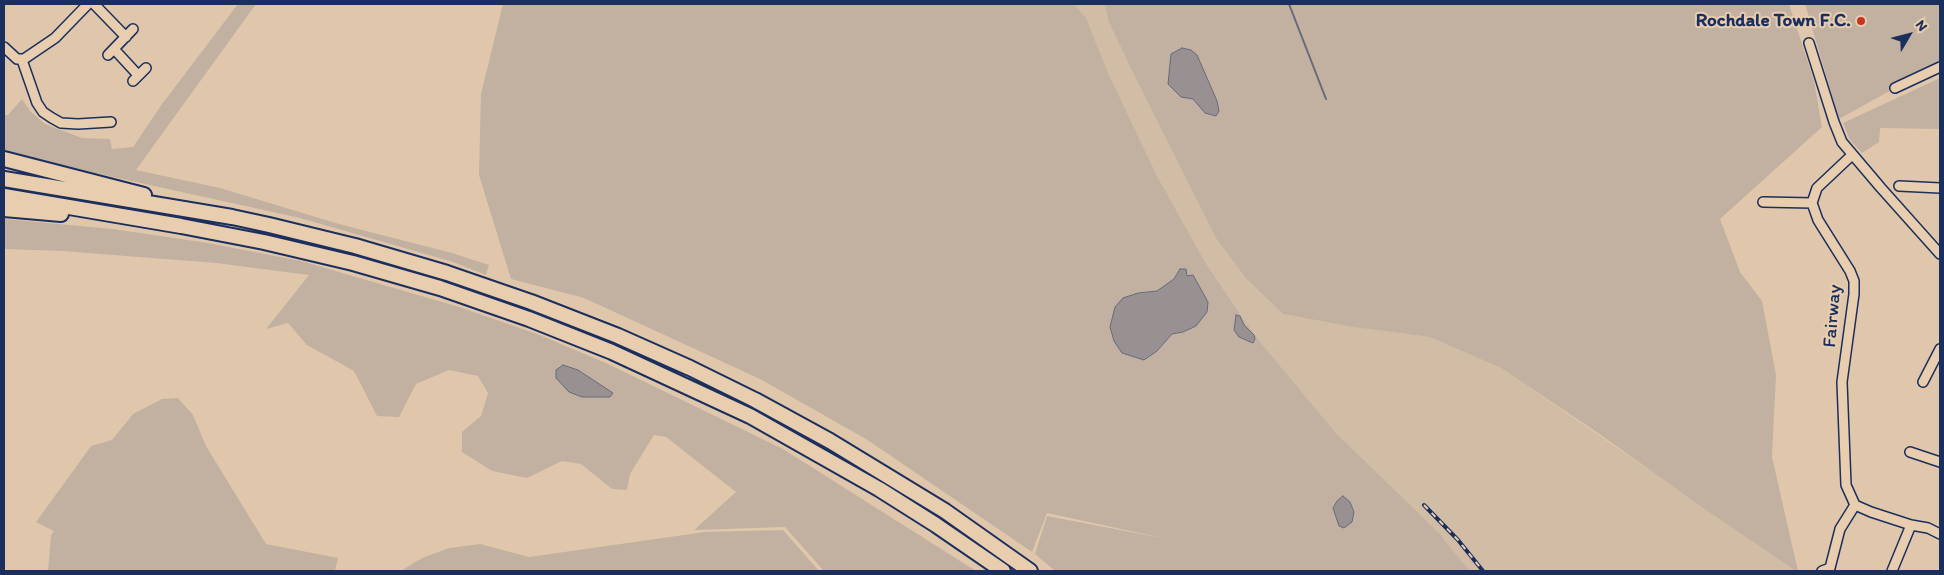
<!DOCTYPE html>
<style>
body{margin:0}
#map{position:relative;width:1944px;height:575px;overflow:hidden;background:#e0c7ac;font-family:Itim,sans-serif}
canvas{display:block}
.frame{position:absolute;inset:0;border:5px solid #1b2f5e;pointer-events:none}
.north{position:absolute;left:1884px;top:10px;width:50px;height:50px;-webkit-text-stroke:4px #e8cdaf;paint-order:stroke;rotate:53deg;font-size:14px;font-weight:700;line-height:20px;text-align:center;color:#1b2f5e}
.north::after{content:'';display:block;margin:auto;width:18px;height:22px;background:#1b2f5e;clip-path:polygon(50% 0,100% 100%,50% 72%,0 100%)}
</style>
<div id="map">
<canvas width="1944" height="575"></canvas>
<div class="frame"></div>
<div class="north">N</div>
</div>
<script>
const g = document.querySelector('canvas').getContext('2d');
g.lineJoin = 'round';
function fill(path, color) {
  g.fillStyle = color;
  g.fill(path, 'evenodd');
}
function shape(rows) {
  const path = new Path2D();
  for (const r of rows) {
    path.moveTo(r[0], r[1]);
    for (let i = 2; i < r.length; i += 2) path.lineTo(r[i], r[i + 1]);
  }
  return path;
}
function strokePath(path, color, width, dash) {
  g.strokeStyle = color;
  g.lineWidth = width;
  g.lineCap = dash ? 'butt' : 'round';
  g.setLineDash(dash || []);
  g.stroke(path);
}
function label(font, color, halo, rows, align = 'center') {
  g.font = font + ' Itim,sans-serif';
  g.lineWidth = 4;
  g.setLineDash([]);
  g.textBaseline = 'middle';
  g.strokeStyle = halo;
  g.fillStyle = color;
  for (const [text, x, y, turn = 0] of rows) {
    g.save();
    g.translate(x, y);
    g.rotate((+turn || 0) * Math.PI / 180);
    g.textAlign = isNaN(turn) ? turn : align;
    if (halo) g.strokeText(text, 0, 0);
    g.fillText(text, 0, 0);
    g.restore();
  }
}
fill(shape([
 [1074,4,1105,4,1108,20,1134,75,1216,238,1283,314,1353,327,1430,337,1501,368,1796,571,1470,571,1439,533,1335,432,1266,349,1246,323,1205,262,1157,176,1109,75,1086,18]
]), '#d1bca6');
fill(shape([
 [238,4,256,4,136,170,220,188,339,224,452,253,489,265,486,275,453,262,300,218,4,153,4,115,8,115,22,99,31,112,45,124,82,138,110,139,112,149,133,147,162,104],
 [503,4,1074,4,1086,18,1109,75,1157,176,1205,262,1246,323,1266,349,1335,432,1439,533,1470,571,1055,571,1035,554,1047,516,1167,539,1047,513,1032,552,866,439,760,379,584,298,511,279,479,175,481,94],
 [1180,269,1187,276,1183,332,1172,334,1157,351,1138,293,1157,291,1174,279],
 [1105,4,1789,4,1814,81,1822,127,1720,219,1740,272,1762,301,1776,375,1772,457,1798,571,1796,571,1699,505,1598,433,1501,368,1430,337,1353,327,1283,314,1245,277,1216,238,1134,75,1108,20],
 [1805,4,1940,4,1940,63,1839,119],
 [1940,78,1940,129,1880,128,1879,142,1862,153,1850,140,1843,123],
 [4,219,113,229,208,243,301,261,456,306,537,334,606,363,783,449,976,571,824,571,785,527,694,530,736,492,666,437,654,435,630,474,627,490,612,489,581,464,562,461,527,478,492,471,462,452,462,432,481,416,488,393,478,376,449,370,416,384,399,417,377,416,354,371,307,345,288,323,266,329,309,275,216,263,62,251,4,249],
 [178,398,193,415,206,446,266,544,338,558,335,571,48,571,51,535,54,531,36,522,91,446,112,440,133,414,162,399],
 [783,530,819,571,401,571,422,558,449,548,480,544,529,557,705,532]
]), '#c2b1a0');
const water = shape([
 [1182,48,1191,50,1197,55,1217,101,1219,111,1216,116,1205,113,1193,99,1181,97,1168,84,1171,54,1182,48],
 [1180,269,1186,269,1187,276,1193,275,1208,302,1207,312,1196,326,1183,332,1172,334,1157,351,1144,360,1122,353,1114,341,1110,327,1115,307,1123,298,1138,293,1157,291,1174,279,1180,269],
 [1236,315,1240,316,1244,325,1254,335,1255,339,1253,343,1239,337,1234,330,1236,315],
 [563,365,578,370,613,393,610,397,582,397,569,392,556,378,556,370,563,365],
 [1343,496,1350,502,1354,512,1352,522,1344,528,1339,526,1333,508,1337,501,1343,496]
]);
fill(water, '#999191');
strokePath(water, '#676a7d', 1);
strokePath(shape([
 [1289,4,1326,99],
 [642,571,643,571]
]), '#676a7d', 2);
const minor = shape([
 [94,4,126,37],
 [1809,43,1834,122,1842,142,1881,188,1940,254],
 [4,47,17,59,24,59,55,38,88,4],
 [114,49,138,75],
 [108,55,133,29],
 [22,60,37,103,43,112,52,118,61,123,78,124,111,122],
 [133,81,146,68],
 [1895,88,1940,67],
 [1852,155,1817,188,1812,203,1818,220,1850,271,1854,281,1854,294,1842,382,1846,485,1855,505,1871,512,1911,525,1928,528,1940,534],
 [1899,186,1940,188],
 [1763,202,1812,203],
 [1923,382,1940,349],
 [1910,452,1940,462],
 [1822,571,1830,568,1840,529,1855,505],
 [1892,571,1911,525]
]);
const highway = shape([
 [4,159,144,195],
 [4,179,232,217,269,225,355,246,447,273,531,302,618,336,690,368,755,400,830,441,945,511,1030,571],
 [4,196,181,226,264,242,353,263,440,288,529,319,612,352,750,416,879,489,936,525,1003,571],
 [4,209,61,214]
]);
strokePath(minor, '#1b2f5e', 12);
strokePath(highway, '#1b2f5e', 18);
strokePath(minor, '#e8cdaf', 9);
strokePath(highway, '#e8cdaf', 14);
const rail = shape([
 [1424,505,1458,540,1483,571]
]);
strokePath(rail, '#1b2f5e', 4);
strokePath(rail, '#e8cdaf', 2, [5.5]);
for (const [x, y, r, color] of [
 [1861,21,5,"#c8321e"]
]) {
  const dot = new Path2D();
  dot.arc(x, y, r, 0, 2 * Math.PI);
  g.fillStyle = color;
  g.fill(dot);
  strokePath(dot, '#e8cdaf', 2);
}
label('bold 19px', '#1b2f5e', '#e8cdaf', [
 ["Rochdale Town F.C.",1851,21]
], 'right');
label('19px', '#1b2f5e', '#e8cdaf', [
 ["Fairway",1833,316,-85]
]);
</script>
